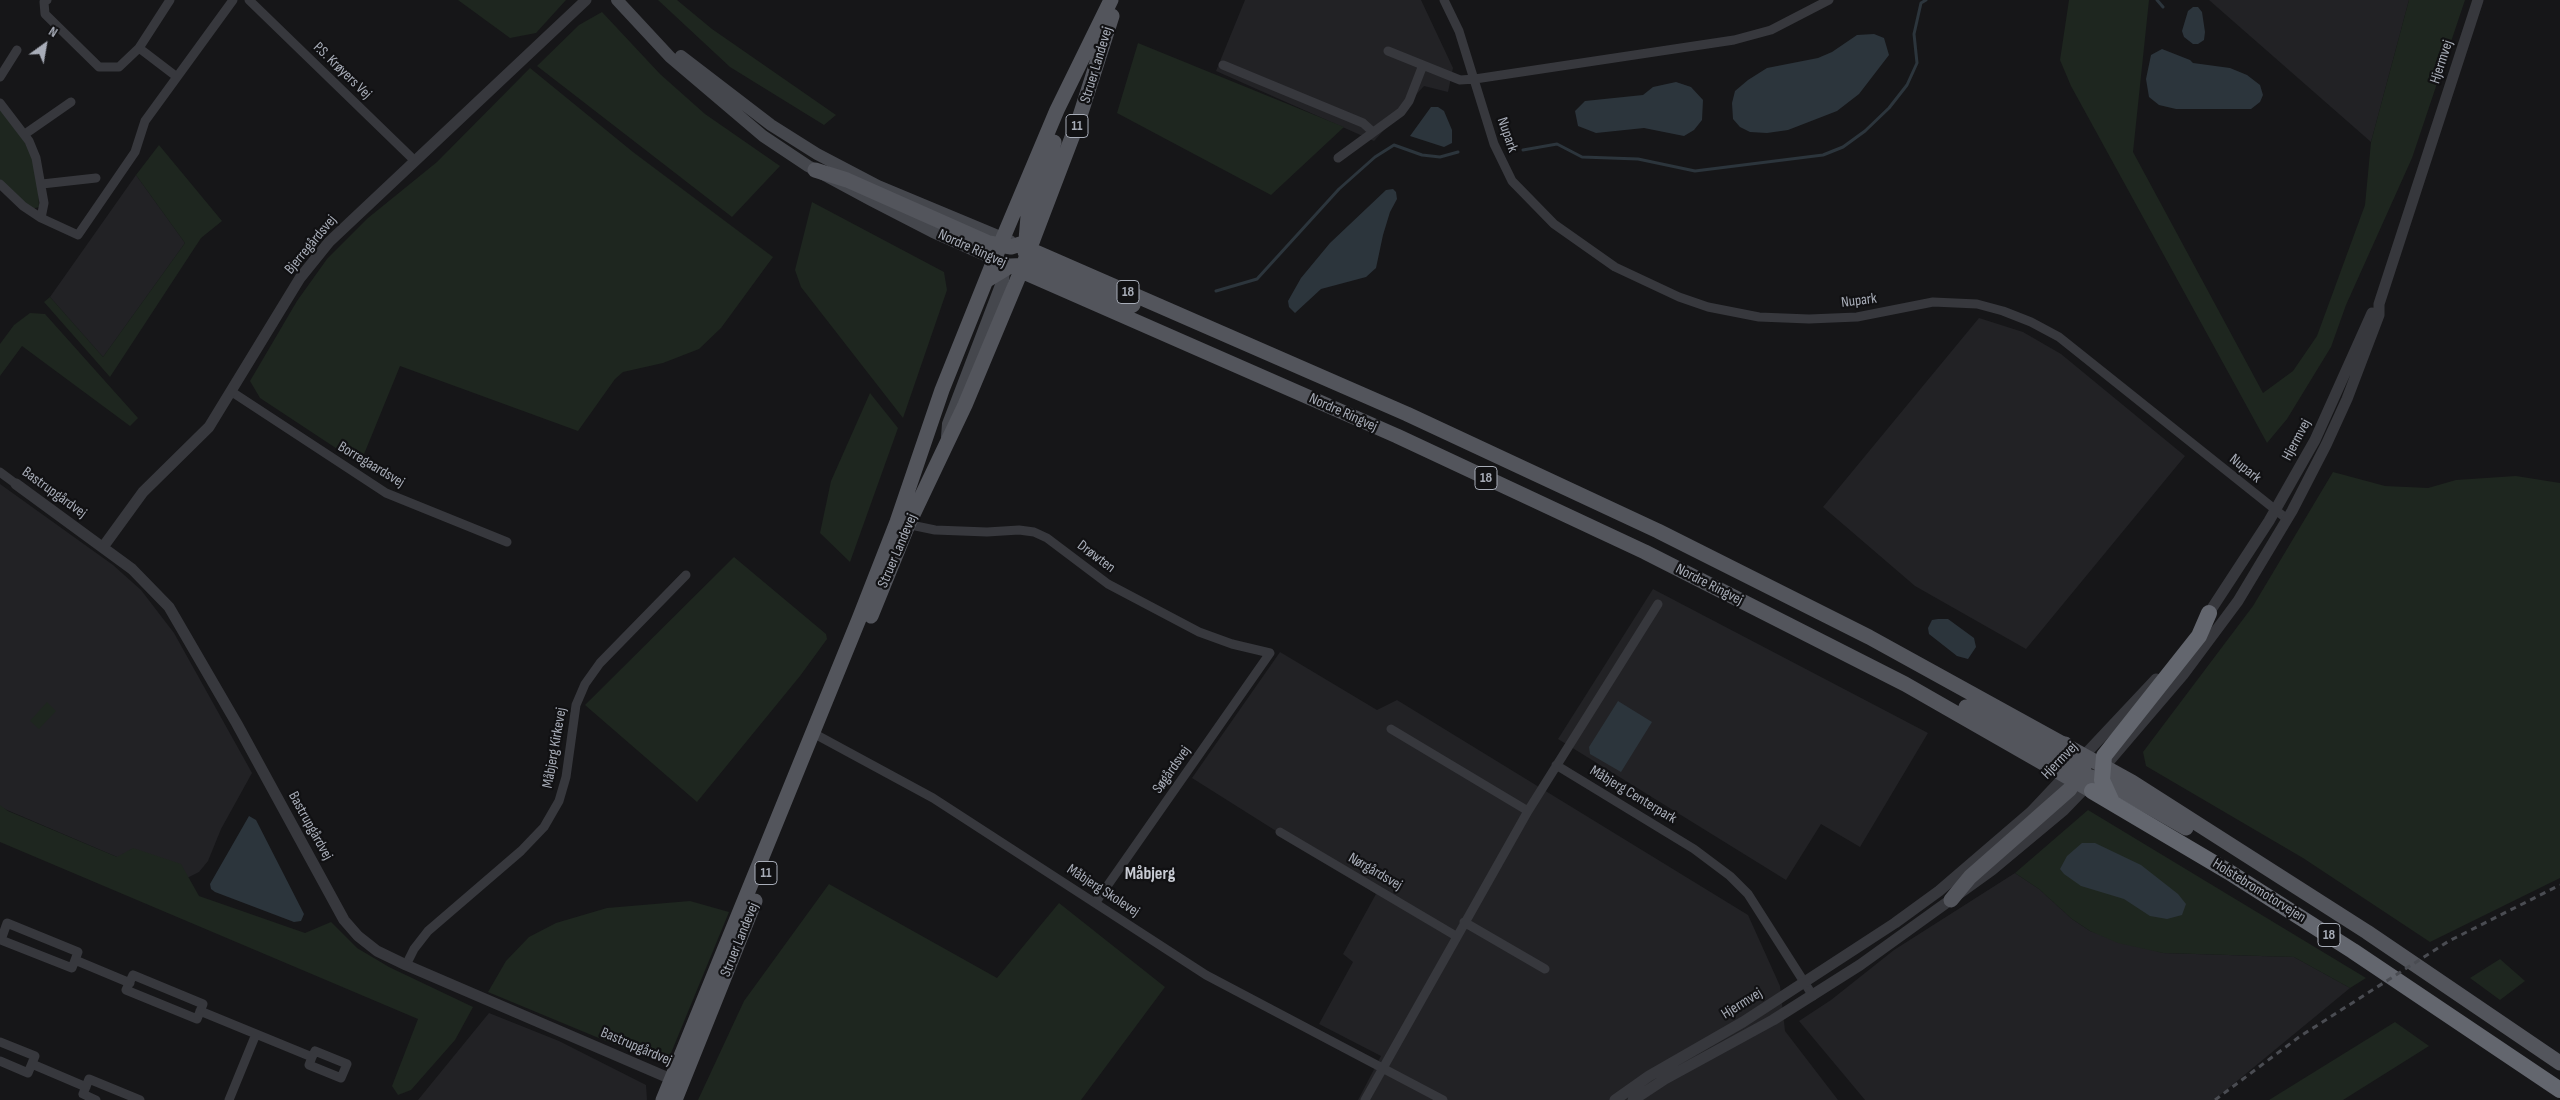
<!DOCTYPE html>
<meta charset="utf-8">
<style>
body{margin:0}
#map{position:relative;width:2560px;height:1100px;overflow:hidden;background:#161618;font-family:"Sofia Sans Condensed",sans-serif}
canvas{display:block}
.north{position:absolute;left:20px;top:20px;width:50px;height:50px;-webkit-text-stroke:4px #111113;paint-order:stroke;rotate:32deg;font-size:14px;font-weight:700;line-height:20px;text-align:center;color:#a8adb8}
.north::after{content:'';display:block;margin:auto;width:18px;height:22px;background:#a8adb8;clip-path:polygon(50% 0,100% 100%,50% 72%,0 100%)}
</style>
<div id="map">
<canvas width="2560" height="1100"></canvas>
<div class="north">N</div>
</div>
<script>
const g = document.querySelector('canvas').getContext('2d');
g.lineJoin = 'round';
function fill(path, color) {
  g.fillStyle = color;
  g.fill(path, 'evenodd');
}
function shape(rows) {
  const path = new Path2D();
  for (const r of rows) {
    path.moveTo(r[0], r[1]);
    for (let i = 2; i < r.length; i += 2) path.lineTo(r[i], r[i + 1]);
  }
  return path;
}
function strokePath(path, color, width, dash) {
  g.strokeStyle = color;
  g.lineWidth = width;
  g.lineCap = dash ? 'butt' : 'round';
  g.setLineDash(dash || []);
  g.stroke(path);
}
function label(font, color, halo, rows, align = 'center') {
  g.font = font + ' "Sofia Sans Condensed",sans-serif';
  g.lineWidth = 4.5;
  g.setLineDash([]);
  g.textBaseline = 'middle';
  g.strokeStyle = halo;
  g.fillStyle = color;
  for (const [text, x, y, turn = 0] of rows) {
    g.save();
    g.translate(x, y);
    g.rotate((+turn || 0) * Math.PI / 180);
    g.textAlign = isNaN(turn) ? turn : align;
    if (halo) g.strokeText(text, 0, 0);
    g.fillText(text, 0, 0);
    g.restore();
  }
}
fill(shape([
 [1245,0,1421,0,1453,68,1448,92,1424,86,1374,141,1216,71],
 [2209,0,2409,0,2371,142],
 [136,175,185,243,103,357,50,297],
 [1979,318,2023,332,2061,354,2185,456,2026,649,1915,586,1823,507],
 [0,484,113,565,141,590,174,633,252,773,221,829,208,861,199,872,187,878,117,857,0,807],
 [1653,589,1928,733,1860,847,1821,824,1786,880,1558,739],
 [1280,652,1377,710,1397,700,1748,915,1780,986,1785,1031,1838,1100,1358,1100,1381,1056,1319,1024,1353,962,1343,954,1376,894,1192,778],
 [2015,873,2039,889,2072,919,2090,931,2163,953,2294,957,2350,988,2214,1100,1865,1100,1799,1021,1831,1000,1894,950],
 [489,1013,559,1041,646,1085,647,1100,418,1100]
]), '#222225');
fill(shape([
 [458,0,566,0,536,33,510,38],
 [658,0,677,0,712,29,836,115,824,125,730,67],
 [2069,0,2149,0,2133,152,2263,393,2293,371,2317,336,2365,205,2371,142,2409,0,2465,0,2412,158,2346,305,2331,347,2287,419,2267,443,2071,86,2060,60],
 [602,12,660,74,705,114,780,166,732,217,537,66,579,25],
 [1138,43,1344,127,1271,195,1117,113],
 [530,68,633,152,773,257,721,328,699,349,663,363,623,372,615,379,578,431,400,366,360,464,260,398,250,381,297,301,327,259,368,218,437,162],
 [0,107,18,128,31,154,38,184,39,207,32,209,0,181],
 [159,145,222,221,201,238,110,377,44,302,50,297,103,357,185,243,136,175],
 [812,202,944,272,947,290,903,418,801,287,795,270],
 [30,313,45,314,138,418,130,426,22,346,0,376,0,344,14,325],
 [870,393,898,428,850,562,820,533,831,481],
 [2333,472,2385,486,2428,488,2456,480,2516,476,2560,483,2560,878,2430,942,2303,858,2146,766,2143,752,2253,606],
 [734,557,826,634,827,639,800,676,697,802,585,705],
 [47,702,56,711,39,729,30,721],
 [0,805,8,811,117,857,133,848,181,864,199,896,305,933,331,922,357,948,389,967,473,1007,455,1040,411,1090,398,1095,392,1086,418,1019,0,842],
 [2088,810,2366,978,2350,988,2294,957,2163,953,2118,943,2090,931,2072,919,2039,889,2015,873],
 [829,884,997,978,1059,903,1165,987,1081,1100,698,1100,744,1001],
 [690,901,729,912,669,1058,642,1056,488,992,506,961,529,937,556,923,607,908],
 [2500,959,2525,981,2500,1000,2470,978],
 [2395,1022,2429,1046,2343,1100,2269,1100]
]), '#1e261f');
fill(shape([
 [2193,7,2198,7,2202,12,2205,32,2204,40,2198,44,2193,44,2184,37,2182,31,2188,11],
 [1874,34,1884,38,1889,55,1859,94,1837,111,1788,130,1767,133,1750,132,1740,127,1733,119,1732,103,1735,91,1748,80,1767,68,1818,58,1832,52,1857,35],
 [2162,49,2190,60,2193,63,2230,68,2247,75,2260,85,2263,95,2260,102,2251,109,2176,109,2159,105,2149,97,2146,79,2151,55],
 [1676,82,1691,87,1703,100,1702,120,1694,130,1684,136,1644,128,1596,133,1578,126,1575,111,1585,101,1643,95,1653,87],
 [1431,107,1438,107,1444,111,1452,130,1452,143,1444,147,1410,136],
 [1393,189,1396,192,1397,199,1390,212,1383,235,1376,268,1366,277,1321,289,1295,313,1289,307,1288,301,1301,278,1330,243,1386,190],
 [1938,619,1948,619,1974,638,1976,647,1968,659,1957,656,1929,634,1928,628,1932,620],
 [1618,701,1652,722,1621,772,1590,754,1589,747],
 [249,816,256,820,304,914,301,921,294,922,215,892,211,889,210,884],
 [2082,843,2095,843,2141,865,2178,894,2186,904,2182,915,2167,919,2150,916,2124,899,2081,886,2064,874,2060,869,2067,856]
]), '#2c353c');
strokePath(shape([
 [2157,0,2163,7],
 [1523,150,1557,144,1582,157,1638,159,1695,171,1823,155,1843,147,1865,131,1889,108,1907,85,1917,63,1914,34,1921,3,1926,0],
 [1216,291,1257,279,1339,189,1375,157,1394,145,1422,155,1440,157,1458,152]
]), '#2c353c', 3);
strokePath(shape([
 [47,0,44,2,45,14,99,67,119,67,139,48,170,0],
 [249,0,415,161],
 [1444,0,1459,31,1494,144,1512,181,1554,224,1615,267,1679,297,1708,307,1759,317,1809,319,1857,317,1933,302,1977,304,2003,311,2031,322,2059,337,2287,519],
 [139,48,177,77],
 [1388,51,1460,80,1475,79,1734,40,1771,30,1829,0],
 [1223,65,1363,123,1373,132],
 [0,77,17,50],
 [0,103,29,141,36,158,44,203,41,218],
 [25,134,71,102],
 [1338,158,1401,112,1409,101,1423,65],
 [0,184,23,206,41,218,78,235,135,152,145,121,233,0],
 [42,184,96,178],
 [232,392,386,493,507,542],
 [0,472,16,484],
 [906,524,935,530,987,532,1019,530,1034,532,1047,538,1108,584,1199,632,1232,644,1270,653,1096,902],
 [1391,729,1528,811],
 [813,733,933,798,1206,975,1443,1100],
 [1556,765,1694,849,1730,876,1748,894,1813,996],
 [1280,832,1456,936],
 [1464,922,1545,969],
 [75,960,72,968,1,940,7,923,78,952,75,960,130,983],
 [406,965,414,949,428,931,521,851,544,827,559,801,566,777,576,705,585,684,600,663,686,575],
 [133,975,203,1004,197,1019,126,990,133,975],
 [200,1011,312,1057,309,1065,341,1078,347,1064,315,1051,312,1057],
 [0,1042,35,1056,28,1073,0,1061],
 [32,1064,86,1087],
 [96,1100,83,1094,89,1079,140,1100],
 [229,1100,256,1034],
 [1365,1100,1528,811,1658,604]
]), '#37383d', 9);
strokePath(shape([
 [16,484,132,569,169,607,237,724,344,920,358,936,377,951,406,965,678,1082],
 [103,547,143,492,209,427,300,278,329,242,586,0],
 [2205,619,2269,521,2315,440,2372,313],
 [2106,765,2183,675,2238,601,2292,511,2326,445,2347,399,2379,315,2379,304,2478,0],
 [1615,1100,1649,1076,1743,1022,1895,923,1939,891,2031,812,2156,679],
 [1633,1100,1665,1079,1773,1020,1860,965,1992,870,2064,810,2091,782]
]), '#37383d', 11);
strokePath(shape([
 [617,0,670,57,763,136,808,166,871,200,933,232,1003,263],
 [681,56,771,125,817,154,878,186,1010,241],
 [947,437,948,424,1003,280,1005,262]
]), '#45474d', 12);
strokePath(shape([
 [815,170,847,180,989,243,1011,247,1033,240],
 [1029,249,1407,414,1658,531,1869,637,2132,782,2367,932,2560,1063],
 [1025,252,1028,216,1054,142],
 [1021,271,1397,436,1645,552,1905,684,2092,791],
 [987,280,1010,266,1035,265,1133,305],
 [871,616,908,525,965,405,1021,271,1079,119,1112,16],
 [1966,707,2069,762,2084,767],
 [2066,776,2084,775,2102,780,2186,828],
 [1951,900,1970,877,2070,789,2076,777,2077,766,2073,754,2065,744],
 [663,1100,859,619,897,522,942,390,1003,238,1057,110,1111,0],
 [675,1100,755,901]
]), '#53555c', 15);
strokePath(shape([
 [2092,791,2229,872,2353,951,2560,1090],
 [2112,802,2102,780,2104,756,2199,636,2209,613]
]), '#63666e', 16);
strokePath(shape([
 [2215,1100,2299,1037,2449,941,2560,885]
]), '#4a4c52', 3, [6, 5]);
for (const [x, y, w] of [
 [1077,126,22],
 [1128,292,22],
 [1486,478,22],
 [766,873,22],
 [2329,935,22]
]) {
  const box = new Path2D();
  box.roundRect(x - w / 2, y - 11.5, w, 23, 4);
  g.fillStyle = '#111113';
  g.fill(box);
  strokePath(box, '#a8adb8', 1);
}
label('bold 14px', '#a8adb8', null, [
 ["11",1077,126],
 ["18",1128,292],
 ["18",1486,478],
 ["11",766,873],
 ["18",2329,935]
]);
label('15px', '#a8adb8', '#111113', [
 ["Hjermvej",2442,62,-72],
 ["Struer Landevej",1097,65,-73],
 ["P.S. Krøyers Vej",342,71,44],
 ["Nupark",1507,135,71],
 ["Bjerregårdsvej",311,245,-50],
 ["Nordre Ringvej",972,249,24],
 ["Nupark",1859,301,-7],
 ["Nordre Ringvej",1343,413,24],
 ["Hjermvej",2297,440,-62],
 ["Borregaardsvej",371,465,31],
 ["Nupark",2245,469,39],
 ["Bastrupgårdvej",54,493,36],
 ["Struer Landevej",898,551,-67],
 ["Drøwten",1096,557,37],
 ["Nordre Ringvej",1709,585,27],
 ["Måbjerg Kirkevej",555,748,-80],
 ["Hjermvej",2060,761,-46],
 ["Søgårdsvej",1172,770,-55],
 ["Måbjerg Centerpark",1633,795,31],
 ["Bastrupgårdvej",310,826,61],
 ["Nørgårdsvej",1375,872,30],
 ["Måbjerg Skolevej",1103,891,33],
 ["Holstebromotorvejen",2259,891,32],
 ["Struer Landevej",740,940,-68],
 ["Hjermvej",1742,1004,-32],
 ["Bastrupgårdvej",636,1047,23]
]);
label('bold 18px', '#c9ccd4', '#111113', [
 ["Måbjerg",1150,874]
]);
</script>
